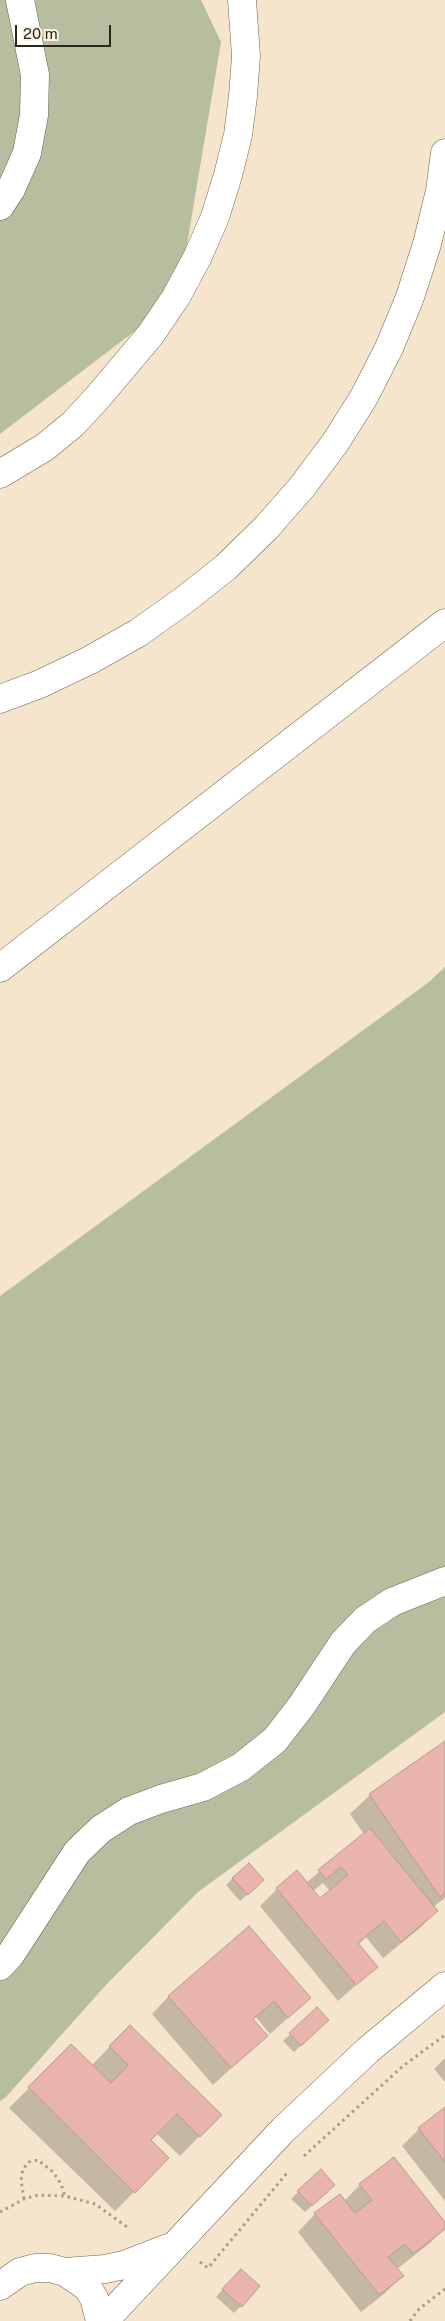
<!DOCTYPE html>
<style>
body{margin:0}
#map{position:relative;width:445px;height:2321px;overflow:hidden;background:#f5e5cc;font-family:"Public Sans",sans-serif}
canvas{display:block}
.scale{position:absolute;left:15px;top:25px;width:96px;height:22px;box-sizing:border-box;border:2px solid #2c271d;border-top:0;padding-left:6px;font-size:15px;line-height:18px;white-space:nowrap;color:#2c271d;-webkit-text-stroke:4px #fdf3e4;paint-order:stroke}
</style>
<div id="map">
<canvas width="445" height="2321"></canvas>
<div class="scale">20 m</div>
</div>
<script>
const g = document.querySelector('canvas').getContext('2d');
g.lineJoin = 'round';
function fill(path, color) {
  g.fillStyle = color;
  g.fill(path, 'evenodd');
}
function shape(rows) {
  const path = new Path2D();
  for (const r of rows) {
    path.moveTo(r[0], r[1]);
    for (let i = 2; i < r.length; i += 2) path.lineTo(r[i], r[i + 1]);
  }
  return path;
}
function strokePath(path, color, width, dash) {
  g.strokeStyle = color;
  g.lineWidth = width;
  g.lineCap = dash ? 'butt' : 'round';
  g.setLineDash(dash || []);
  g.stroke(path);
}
fill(shape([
 [0,0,201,0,221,42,178,298,0,434],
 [445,967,445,1712,198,1892,106,1985,5,2098,0,2101,0,1296,429,982]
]), '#b7bea0');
fill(shape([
 [445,1743,445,1898,433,1907,437,1911,420,1928,383,1958,366,1937,358,1945,376,1967,338,2001,260,1906,277,1889,306,1883,364,1834,350,1814,370,1795],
 [323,1883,330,1891,319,1899,313,1891],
 [233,1878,256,1887,240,1901,226,1885],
 [169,1996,310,1998,270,2034,256,2017,252,2020,266,2036,213,2085,152,2014],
 [317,2009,320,2027,294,2052,283,2041],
 [130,2026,220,2115,180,2156,156,2133,149,2140,168,2158,115,2211,9,2108,71,2046,91,2066],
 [445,2058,445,2082,434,2069],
 [445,2109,445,2201,402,2146,419,2129],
 [360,2185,445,2224,445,2228,430,2243,397,2269,402,2276,385,2293,361,2312,298,2232,315,2214,344,2201],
 [298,2192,327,2192,305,2212,291,2199],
 [234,2277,241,2306,234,2313,216,2297]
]), '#0003');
const building = shape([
 [445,1741,445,1893,440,1897,369,1794,445,1741],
 [370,1828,438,1911,401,1942,384,1921,358,1943,378,1967,356,1985,276,1888,297,1870,320,1898,348,1875,341,1867,326,1879,318,1870,370,1828],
 [249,1863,264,1880,248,1895,232,1878,249,1863],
 [249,1926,311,1998,288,2018,274,2001,253,2019,268,2036,231,2068,168,1996,249,1926],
 [317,2007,329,2020,301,2046,289,2033,317,2007],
 [130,2025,222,2115,200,2137,177,2114,151,2140,169,2158,135,2193,28,2087,71,2044,111,2083,128,2065,109,2046,130,2025],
 [445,2107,445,2162,418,2128,445,2107],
 [394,2157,445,2222,445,2229,413,2254,405,2244,388,2257,404,2276,379,2295,314,2213,340,2194,355,2213,372,2200,359,2184,394,2157],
 [321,2169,335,2185,312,2206,297,2191,321,2169],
 [241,2269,260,2286,242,2307,222,2289,241,2269]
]);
fill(building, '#e8b4ad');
strokePath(building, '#b99995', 1);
const minor = shape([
 [0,206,11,189,27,153,34,115,35,75,20,0],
 [0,474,45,447,73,424,98,397,151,334,176,297,197,258,215,217,228,175,238,135,243,96,246,56,242,0],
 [0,699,40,684,90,660,138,633,183,601,226,567,266,528,302,487,335,443,364,397,389,348,410,297,427,244,440,191,445,153],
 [0,968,445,623],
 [0,1966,11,1954,77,1852,101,1829,129,1811,161,1799,203,1787,241,1767,275,1740,302,1705,343,1643,365,1620,392,1602,445,1581],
 [65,2272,105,2269,124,2265,168,2248],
 [0,2286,20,2272,35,2268,50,2268,65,2272,87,2287,94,2298,100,2321],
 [104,2321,283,2130,368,2050,445,1986]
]);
strokePath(minor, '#70624c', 29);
strokePath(shape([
 [304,2156,403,2066,445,2035],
 [24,2199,21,2180,23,2169,29,2162,38,2160,53,2172,61,2184,65,2196],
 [0,2212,24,2199,38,2195,65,2196,95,2204,130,2229],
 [200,2262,208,2268,287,2173],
 [410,2321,419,2309,445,2289]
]), '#a89c89', 3, [2.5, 4]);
strokePath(minor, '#fff', 28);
</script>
